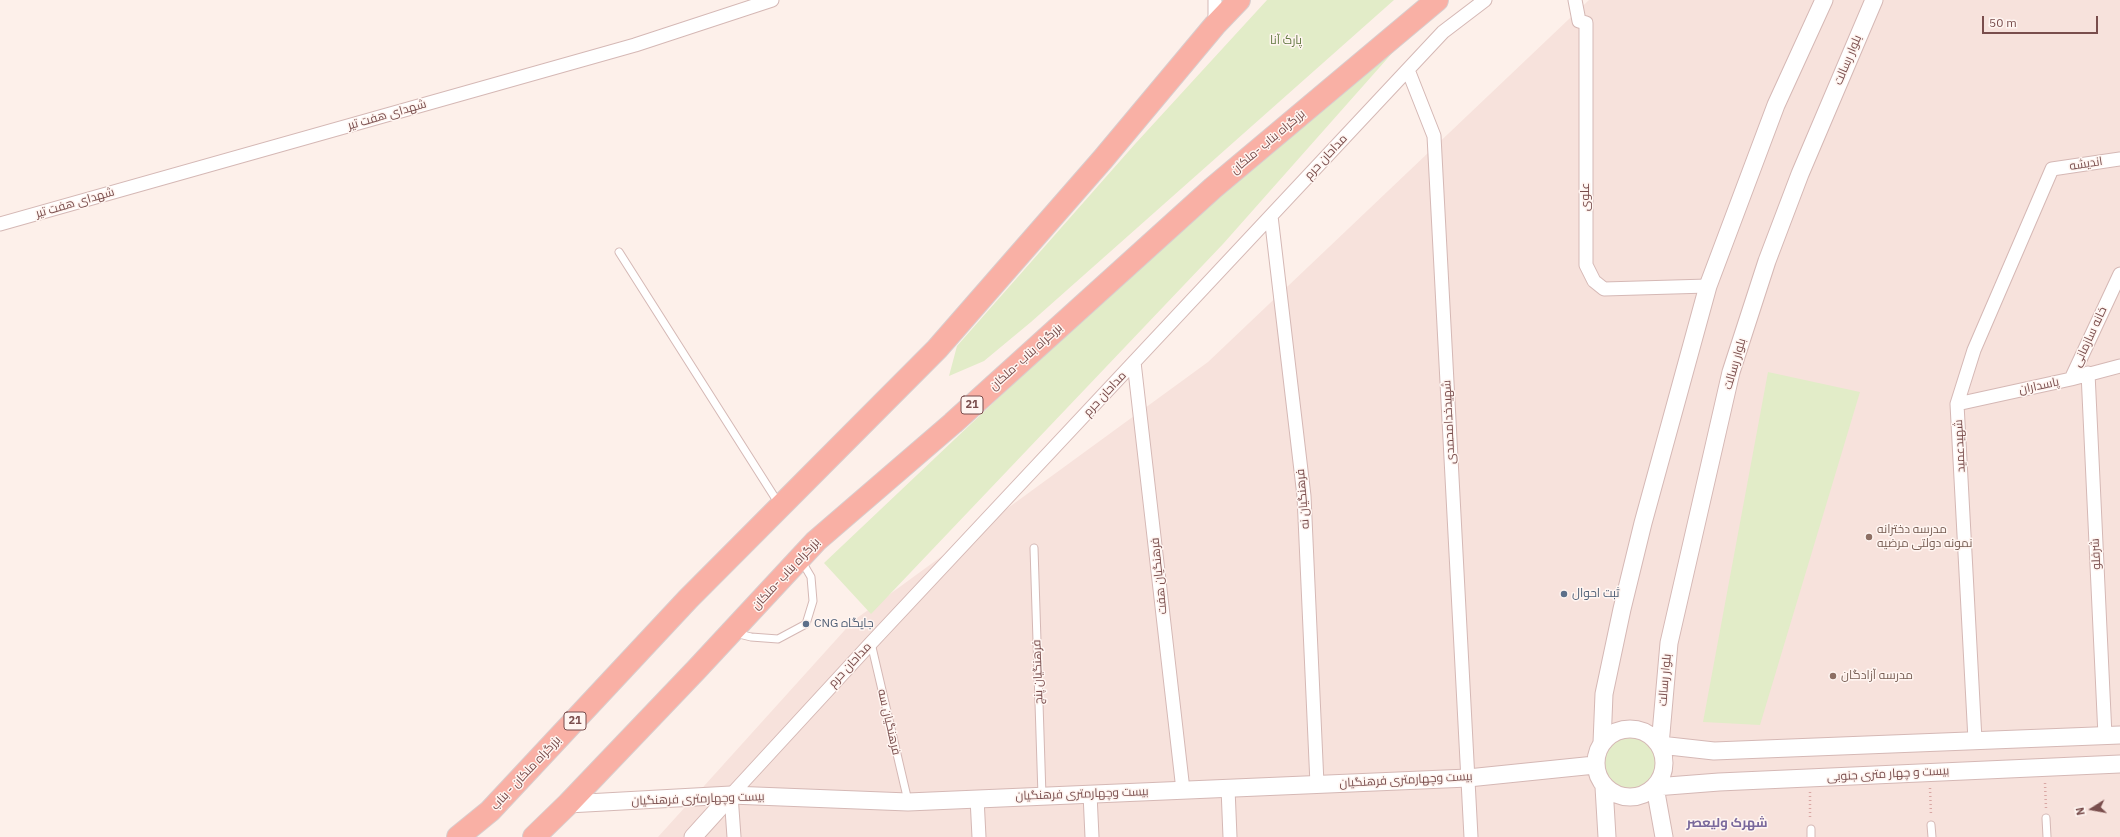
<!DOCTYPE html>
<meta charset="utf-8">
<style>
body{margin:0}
#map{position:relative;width:2120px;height:837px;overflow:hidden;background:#fdf0ea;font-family:"IBM Plex Sans",sans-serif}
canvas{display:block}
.north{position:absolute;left:2072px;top:789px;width:40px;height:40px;-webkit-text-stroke:3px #fff5f1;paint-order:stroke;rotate:259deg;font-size:11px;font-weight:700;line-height:16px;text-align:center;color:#794d4c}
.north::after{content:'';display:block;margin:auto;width:14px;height:18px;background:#794d4c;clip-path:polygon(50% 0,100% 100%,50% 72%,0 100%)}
.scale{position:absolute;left:1982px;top:16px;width:116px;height:18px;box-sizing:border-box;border:2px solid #794d4c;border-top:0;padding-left:5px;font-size:12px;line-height:14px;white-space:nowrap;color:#794d4c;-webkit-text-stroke:3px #fff5f1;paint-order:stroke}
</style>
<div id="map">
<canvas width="2120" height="837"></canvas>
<div class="north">N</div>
<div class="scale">50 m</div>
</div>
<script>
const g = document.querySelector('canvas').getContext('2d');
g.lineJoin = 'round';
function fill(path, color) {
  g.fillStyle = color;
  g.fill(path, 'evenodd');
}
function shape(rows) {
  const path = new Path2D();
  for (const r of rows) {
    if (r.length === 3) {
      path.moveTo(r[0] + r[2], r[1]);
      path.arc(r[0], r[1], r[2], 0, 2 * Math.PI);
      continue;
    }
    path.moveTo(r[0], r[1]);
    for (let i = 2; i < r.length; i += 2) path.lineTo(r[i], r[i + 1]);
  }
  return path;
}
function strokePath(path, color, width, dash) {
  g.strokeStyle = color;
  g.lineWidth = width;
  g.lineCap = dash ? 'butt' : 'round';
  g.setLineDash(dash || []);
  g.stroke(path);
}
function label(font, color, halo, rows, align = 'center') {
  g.font = font + ' "IBM Plex Sans",Cairo,sans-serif';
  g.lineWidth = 3;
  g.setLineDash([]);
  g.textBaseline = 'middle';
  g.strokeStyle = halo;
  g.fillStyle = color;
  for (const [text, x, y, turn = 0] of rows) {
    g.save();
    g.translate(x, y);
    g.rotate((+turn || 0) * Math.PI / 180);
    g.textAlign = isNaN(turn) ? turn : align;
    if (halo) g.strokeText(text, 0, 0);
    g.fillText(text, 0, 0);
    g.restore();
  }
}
fill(shape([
 [1589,0,2120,0,2120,837,658,837,853,621,1208,362]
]), '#f7e2dc');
fill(shape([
 [1267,0,1394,0,1031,322,984,361,949,376,957,346,1135,144],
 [1410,33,1223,244,871,614,824,563,1067,333,1219,193],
 [1768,372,1860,392,1760,725,1703,722],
 [1630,763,26]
]), '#e2ecc8');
const service = shape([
 [619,252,779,504],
 [1034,548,1042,796],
 [735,633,751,637,778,639,806,624,813,601,811,577,801,560],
 [871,643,908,801],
 [2046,818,2047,837],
 [1931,825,1932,837],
 [1811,829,1811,837]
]);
const minor = shape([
 [1575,0,1579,21,1586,23,1586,265,1594,281,1604,289,1708,286],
 [1215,25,1215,0],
 [1408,70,1434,136,1471,837],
 [1271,216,1304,496,1317,784],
 [0,224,635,45,772,0],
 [1134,362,1183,790],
 [2088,373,2105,736],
 [2071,379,2120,274],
 [1957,404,2071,379,2120,366],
 [1975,740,1957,404,1974,350,2052,169,2120,159],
 [1228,788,1230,837],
 [1090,794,1092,837],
 [977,798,979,837],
 [734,837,731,795,871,643,1443,32,1485,0]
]);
const tertiary = shape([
 [1874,0,1800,174,1767,261,1731,372,1669,643,1660,745,1714,751,2120,735],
 [1630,763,34],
 [1602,743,1604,694,1622,609,1643,523,1708,286,1776,105,1824,0],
 [1604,787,1607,837],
 [568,804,731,795,908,802,1468,778,1595,765],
 [693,837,731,795],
 [1664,837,1655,787,1719,782,2120,764]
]);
const trunk = shape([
 [458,837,490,811,688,599,937,349,1103,159,1215,25,1239,0],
 [534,837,568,804,696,670,816,541,953,423,1213,188,1437,0]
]);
strokePath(service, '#d5b8b5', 9);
strokePath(minor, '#d5b8b5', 15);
strokePath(tertiary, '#d5b8b5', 19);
strokePath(trunk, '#d9cdcd', 24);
strokePath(shape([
 [2045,783,2046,808],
 [1930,788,1931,815],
 [1810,792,1810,819]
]), '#d9a7a4', 2.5, [1, 3]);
strokePath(service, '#fff', 7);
strokePath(minor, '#fff', 13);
strokePath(tertiary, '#fff', 17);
strokePath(trunk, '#f9b0a5', 22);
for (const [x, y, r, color] of [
 [1869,537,4,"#8d6e63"],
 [1564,594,4,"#5c6f8a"],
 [806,624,4,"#5c6f8a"],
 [1833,676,4,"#8d6e63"]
]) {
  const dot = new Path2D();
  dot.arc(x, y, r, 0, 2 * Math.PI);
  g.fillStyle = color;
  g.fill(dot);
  strokePath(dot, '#fff5f1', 1.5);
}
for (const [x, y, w] of [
 [972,405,22],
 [575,721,22]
]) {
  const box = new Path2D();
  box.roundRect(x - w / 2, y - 9, w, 18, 3);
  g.fillStyle = '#fff5f1';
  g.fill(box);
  strokePath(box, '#794d4c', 1);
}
label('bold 11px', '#794d4c', null, [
 ["21",972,405],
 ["21",575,721]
]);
label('12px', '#637941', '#fff5f1', [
 ["پارک آنا",1286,41]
]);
label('12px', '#794d4c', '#fff5f1', [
 ["بلوار رسالت",1848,60,-67],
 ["شهدای هفت تیر",387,115,-16],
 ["بزرگراه بناب -ملکان",1268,142,-40],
 ["مداحان حرم",1326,157,-47],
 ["اندیشه",2086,164,-9],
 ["علوی",1586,197,-90],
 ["شهدای هفت تیر",75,203,-16],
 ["خانه سازمانی",2090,337,-65],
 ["بزرگراه بناب -ملکان",1026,357,-42],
 ["بلوار رسالت",1735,364,-74],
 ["پاسداران",2039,386,-12],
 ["مداحان حرم",1105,394,-47],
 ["شهیدخدامحمدی",1449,422,-93],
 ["شهیدعمید",1960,446,-93],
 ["فرهنگیان نه",1303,499,-95],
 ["شرفلو",2096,554,-93],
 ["بزرگراه بناب -ملکان",786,574,-47],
 ["فرهنگیان هفت",1159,576,-96],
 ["مداحان حرم",850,665,-47],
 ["فرهنگیان پنج",1038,672,-92],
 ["بلوار رسالت",1665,680,-85],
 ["فرهنگیان سه",889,722,77],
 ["بزرگراه ملکان - بناب",526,773,-47],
 ["بیست و چهار متری جنوبی",1888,774,-3],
 ["بیست وچهارمتری فرهنگیان",1406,780,-3],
 ["بیست وچهارمتری فرهنگیان",1082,794,-2],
 ["بیست وچهارمتری فرهنگیان",698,799,-2]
]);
label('12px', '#785e54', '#fff5f1', [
 ["مدرسه دخترانه",1877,530],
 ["نمونه دولتی مرضیه",1877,544],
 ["مدرسه آزادگان",1841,676]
], 'left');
label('12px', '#4e5e75', '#fff5f1', [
 ["ثبت احوال",1572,594],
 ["CNG جایگاه",814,624]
], 'left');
label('bold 13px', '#7a699c', '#fff5f1', [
 ["شهرک ولیعصر",1727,823]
]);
</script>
